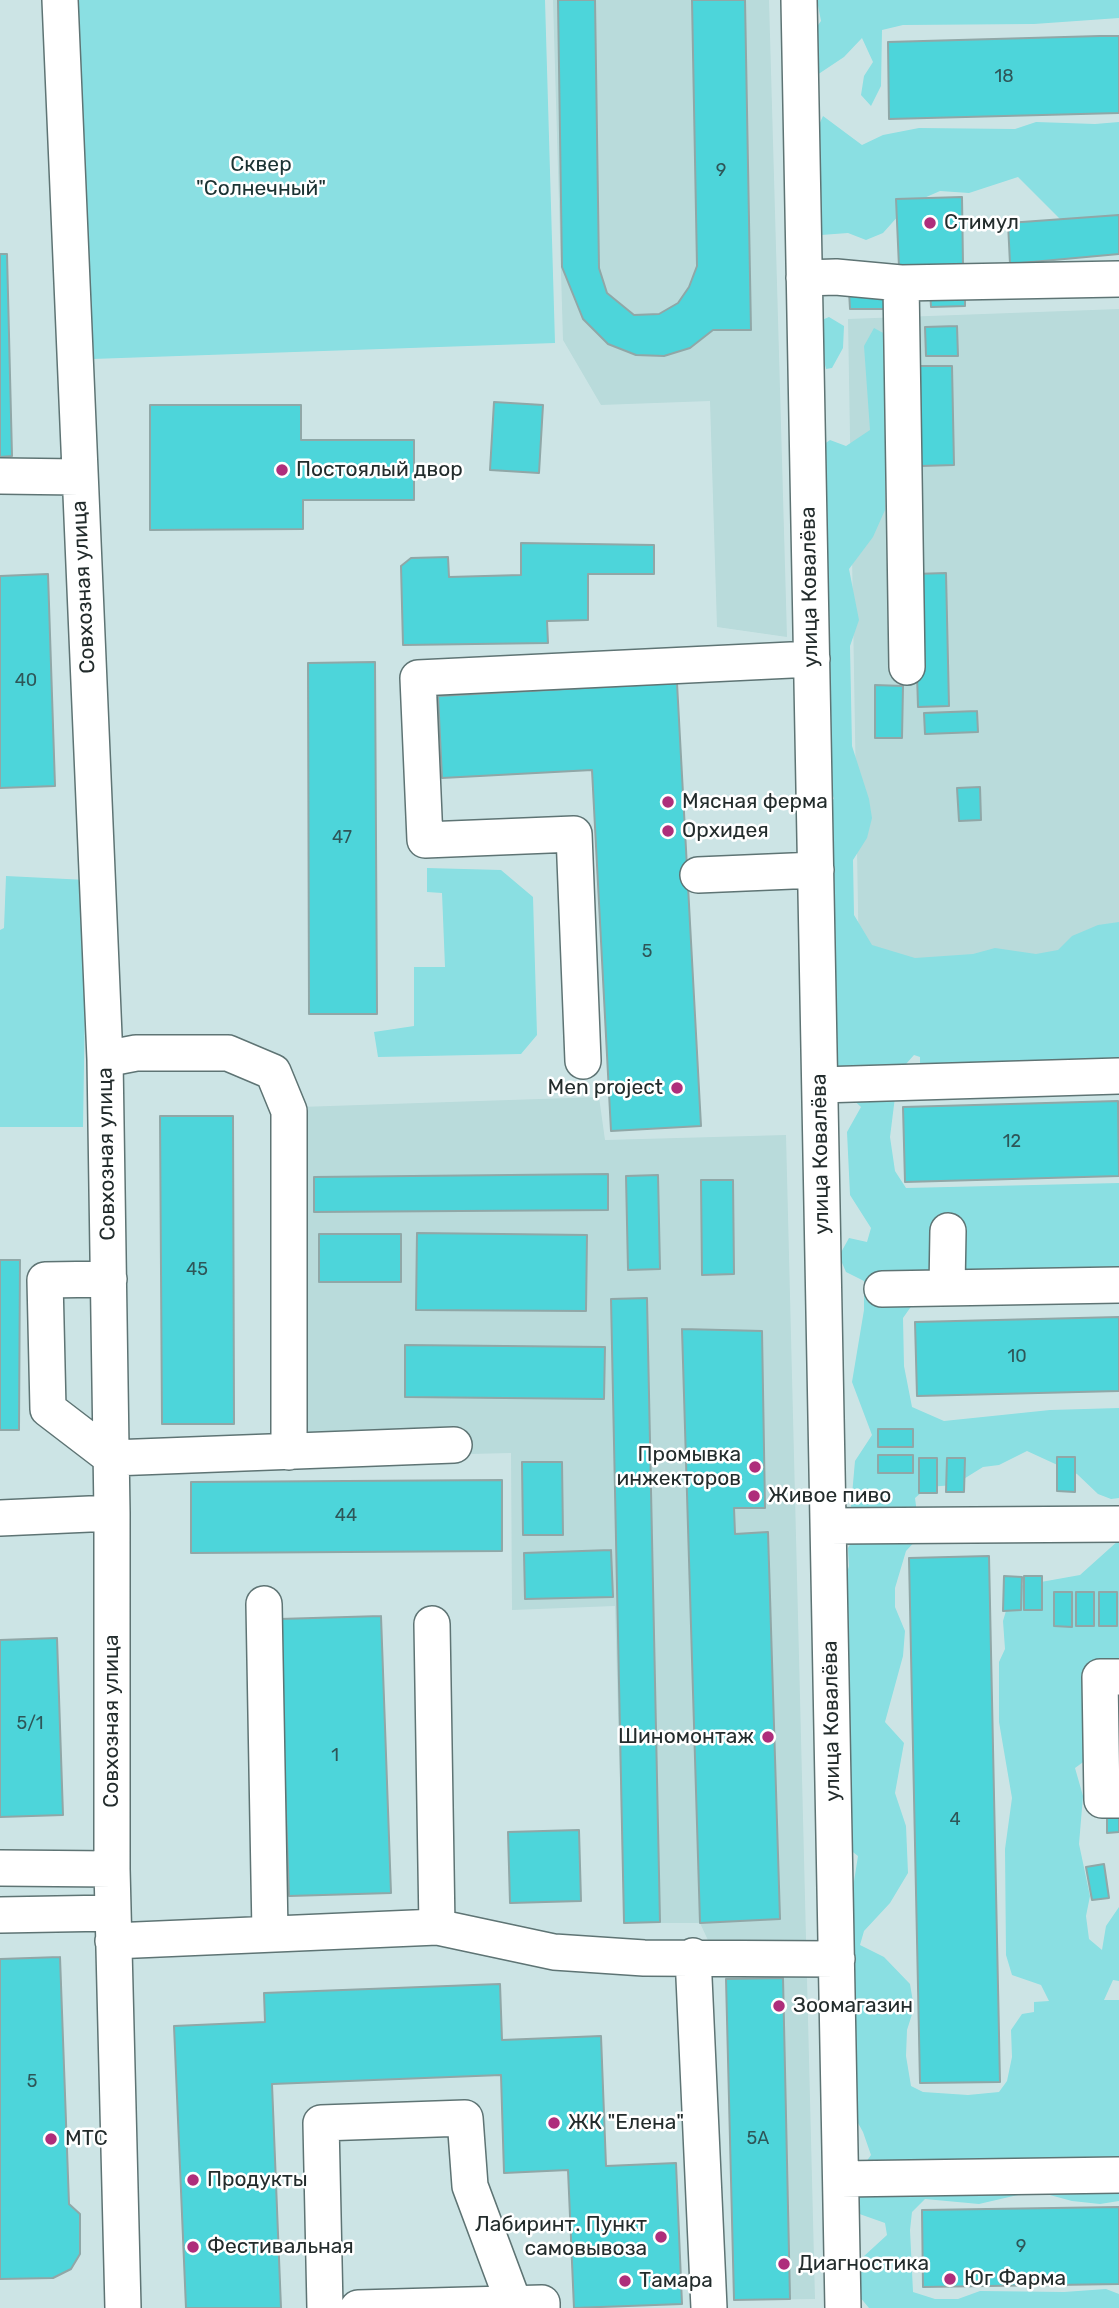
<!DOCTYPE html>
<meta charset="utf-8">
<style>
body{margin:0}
canvas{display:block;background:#cce4e5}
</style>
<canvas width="1119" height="2308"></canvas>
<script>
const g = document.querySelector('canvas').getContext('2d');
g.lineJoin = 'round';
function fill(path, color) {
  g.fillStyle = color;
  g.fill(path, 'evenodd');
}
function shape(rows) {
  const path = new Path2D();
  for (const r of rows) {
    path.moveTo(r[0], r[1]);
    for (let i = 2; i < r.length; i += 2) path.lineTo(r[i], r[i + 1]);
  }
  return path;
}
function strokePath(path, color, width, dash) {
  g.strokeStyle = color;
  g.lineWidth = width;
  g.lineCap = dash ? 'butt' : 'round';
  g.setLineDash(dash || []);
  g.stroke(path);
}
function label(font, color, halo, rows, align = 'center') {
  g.font = font + ' Rubik,sans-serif';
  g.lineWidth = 5;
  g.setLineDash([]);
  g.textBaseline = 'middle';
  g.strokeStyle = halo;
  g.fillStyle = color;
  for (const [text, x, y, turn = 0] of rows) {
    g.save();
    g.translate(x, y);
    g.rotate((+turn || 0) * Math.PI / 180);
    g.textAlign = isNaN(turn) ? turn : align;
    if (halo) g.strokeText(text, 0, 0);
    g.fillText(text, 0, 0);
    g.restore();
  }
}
fill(shape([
 [553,0,769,0,787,637,717,627,710,401,601,405,563,340],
 [1119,309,1119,961,859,967,848,319],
 [599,1097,605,1140,786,1135,815,2299,734,2300,726,1979,700,1923,624,1923,615,1606,512,1610,511,1453,304,1458,300,1107]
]), '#b9dbdb');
fill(shape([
 [77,0,545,0,555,343,92,359],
 [817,0,1119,0,1119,18,1034,24,903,25,882,30,881,86,871,106,861,95,864,76,873,62,862,38,844,57,814,77,810,36,821,21],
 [823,116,862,145,883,135,919,128,1015,129,1036,122,1095,124,1119,122,1119,231,1069,228,1018,177,969,193,940,191,908,205,883,233,866,240,848,233,821,235,813,232,808,149],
 [829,317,844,326,843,348,832,368,826,369,815,323],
 [874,328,887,335,889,437,885,455,885,510,873,537,849,569,859,620,850,646,852,746,869,799,872,818,867,838,853,860,854,915,872,945,915,958,973,954,995,948,1036,954,1058,950,1072,936,1098,925,1119,922,1119,1065,920,1072,920,1057,914,1055,898,1073,890,1137,895,1171,906,1188,1119,1183,1119,1275,985,1277,960,1268,946,1218,930,1226,936,1271,903,1318,904,1366,912,1407,944,1421,1050,1410,1119,1408,1119,1498,1111,1499,1098,1494,1077,1474,1027,1451,999,1465,983,1467,954,1485,928,1487,915,1498,920,1536,906,1551,895,1588,895,1607,905,1631,903,1656,885,1722,904,1743,895,1793,906,1826,908,1873,890,1903,864,1931,860,1945,884,1957,910,1984,914,2008,907,2030,906,2056,911,2086,923,2092,968,2095,999,2092,1007,2081,1012,2057,1011,2030,1022,2014,1034,2012,1034,2002,1049,2001,1041,1985,1012,1975,1006,1955,1005,1849,1012,1798,999,1722,999,1662,1005,1649,1003,1621,1013,1587,1080,1575,1119,1540,1119,1774,1086,1760,1075,1768,1083,1796,1079,1844,1090,1896,1086,1916,1089,1939,1102,1950,1106,1926,1119,1907,1119,1981,1113,1980,1104,2000,1119,2000,1119,2201,1100,2204,1072,2201,1035,2191,979,2204,925,2199,912,2212,910,2230,913,2292,935,2299,958,2299,980,2291,1064,2292,1106,2289,1119,2294,1119,2308,869,2308,859,2296,851,2274,863,2257,887,2235,885,2223,851,2211,845,2192,871,2155,863,2132,849,2107,852,1894,858,1856,844,1845,842,1804,851,1784,842,1765,841,1594,849,1566,848,1548,855,1536,851,1506,855,1461,872,1435,852,1382,864,1310,864,1281,846,1272,839,1256,849,1238,867,1242,871,1228,850,1195,847,1132,861,1107,845,1092,831,1040,822,804,834,799,830,786,817,449,830,440,846,446,870,430,864,346],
 [427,868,501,870,533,897,537,1035,521,1054,378,1057,374,1032,414,1026,414,967,445,967,442,893,427,892],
 [6,876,87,880,83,1127,0,1127,0,930,4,928]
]), '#8adfe2');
const building = shape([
 [558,0,595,0,599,268,607,293,634,315,659,314,678,303,689,287,697,266,692,0,745,0,751,330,713,330,690,348,664,356,636,355,608,344,583,319,562,267,558,0],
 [1100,36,1119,36,1119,113,889,119,888,42,1100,36],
 [962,197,963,265,899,267,896,199,962,197],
 [1119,215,1119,254,1010,264,1008,223,1119,215],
 [0,254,7,254,12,456,0,457,0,254],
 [965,288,965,306,931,307,930,289,965,288],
 [849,291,884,291,884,309,850,309,849,291],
 [957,326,958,356,926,356,925,327,957,326],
 [920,366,952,366,954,465,921,466,920,366],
 [494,402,543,405,539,473,490,470,494,402],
 [150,405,301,405,301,440,414,440,414,500,303,500,303,529,150,530,150,405],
 [521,543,654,545,654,574,588,574,588,620,547,621,548,643,403,645,401,566,411,558,448,557,449,577,521,575,521,543],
 [946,573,949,706,918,707,914,574,946,573],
 [48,574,55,786,0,788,0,576,48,574],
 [375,662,377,1014,309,1014,308,663,375,662],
 [677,683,701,1126,611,1131,592,770,442,778,438,696,677,683],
 [875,685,903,686,902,738,875,738,875,685],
 [977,711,978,732,925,734,924,713,977,711],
 [980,787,981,820,959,821,957,788,980,787],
 [1118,1101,1119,1176,905,1182,903,1107,1118,1101],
 [160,1116,233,1116,234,1424,162,1424,160,1116],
 [608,1174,608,1210,314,1212,314,1177,608,1174],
 [658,1175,660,1269,628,1270,626,1176,658,1175],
 [701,1180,733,1180,734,1274,702,1275,701,1180],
 [417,1233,587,1235,586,1311,416,1310,417,1233],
 [319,1234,401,1234,401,1282,319,1282,319,1234],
 [0,1260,20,1260,19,1430,0,1430,0,1260],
 [647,1298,660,1922,624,1923,611,1299,647,1298],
 [1119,1317,1119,1391,917,1396,915,1322,1119,1317],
 [682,1329,762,1331,765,1508,734,1508,735,1534,768,1532,780,1919,700,1923,682,1329],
 [405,1345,605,1347,604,1399,405,1397,405,1345],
 [878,1429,913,1429,913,1447,878,1447,878,1429],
 [878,1455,913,1455,913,1473,878,1473,878,1455],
 [1057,1457,1075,1457,1075,1492,1057,1491,1057,1457],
 [919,1458,937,1458,937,1493,919,1493,919,1458],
 [947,1458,965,1458,964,1492,946,1492,947,1458],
 [522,1462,562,1462,563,1535,523,1535,522,1462],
 [502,1480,502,1551,191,1553,191,1482,502,1480],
 [611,1550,613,1597,525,1599,524,1553,611,1550],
 [989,1556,1000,2082,920,2083,909,1558,989,1556],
 [1004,1576,1022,1577,1021,1610,1003,1611,1004,1576],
 [1024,1576,1042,1576,1042,1610,1024,1610,1024,1576],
 [1054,1592,1072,1592,1072,1627,1054,1626,1054,1592],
 [1076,1592,1094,1592,1094,1626,1076,1626,1076,1592],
 [1099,1592,1117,1592,1117,1626,1099,1626,1099,1592],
 [381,1616,391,1893,289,1896,279,1619,381,1616],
 [57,1638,63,1815,0,1817,0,1640,57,1638],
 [1107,1815,1119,1815,1119,1832,1107,1833,1107,1815],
 [579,1830,581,1901,510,1903,508,1832,579,1830],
 [1104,1864,1109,1898,1092,1900,1086,1867,1104,1864],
 [60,1957,69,2204,80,2214,80,2254,71,2269,53,2278,0,2279,0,1959,60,1957],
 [783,1978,790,2299,734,2300,726,1979,783,1978],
 [500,1984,502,2040,601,2036,606,2166,676,2163,682,2304,574,2308,568,2170,504,2173,501,2075,272,2084,281,2308,186,2308,174,2026,265,2022,264,1993,500,1984],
 [1119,2207,1119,2284,923,2287,922,2210,1119,2207]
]);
fill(building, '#4dd5da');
strokePath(building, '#90a7a7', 2);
const minor = shape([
 [60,0,105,1059,112,1513,112,1869,123,2308],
 [799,0,843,2308],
 [804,278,836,277,901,283,1119,279],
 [901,283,907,667],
 [0,476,79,477],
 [698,875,816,870],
 [105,1059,136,1053,228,1053,273,1072,289,1111,289,1452],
 [583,1061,574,834,425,840,418,678,812,659],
 [820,1085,1119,1076],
 [109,1279,45,1280,48,1409,112,1458,454,1445],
 [947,1288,948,1231],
 [882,1289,1119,1285],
 [0,1518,112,1513],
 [829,1526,1119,1524],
 [264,1604,270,1933],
 [432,1624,437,1927],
 [1119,1677,1100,1677,1102,1800,1119,1800],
 [0,1868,112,1869],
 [0,1915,113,1913],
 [113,1941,437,1927,554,1952,644,1958,837,1959],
 [693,1956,709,2308],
 [841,2179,1119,2175],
 [325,2308,321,2123,465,2118,470,2186,514,2304],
 [358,2308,542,2303,542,2308]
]);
strokePath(minor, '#5e7474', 38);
strokePath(minor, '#fff', 35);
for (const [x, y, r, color] of [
 [930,223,7,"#ae2e7b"],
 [282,470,7,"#ae2e7b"],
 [668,802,7,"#ae2e7b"],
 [668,831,7,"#ae2e7b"],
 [677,1088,7,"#ae2e7b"],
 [755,1467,7,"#ae2e7b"],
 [754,1496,7,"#ae2e7b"],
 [768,1737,7,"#ae2e7b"],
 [779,2006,7,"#ae2e7b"],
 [554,2123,7,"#ae2e7b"],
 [51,2139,7,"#ae2e7b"],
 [193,2180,7,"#ae2e7b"],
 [661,2237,7,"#ae2e7b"],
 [193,2247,7,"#ae2e7b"],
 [784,2264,7,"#ae2e7b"],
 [950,2279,7,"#ae2e7b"],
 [625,2281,7,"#ae2e7b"]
]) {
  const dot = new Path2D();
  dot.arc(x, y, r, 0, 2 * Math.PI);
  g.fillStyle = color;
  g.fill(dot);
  strokePath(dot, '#fff', 2.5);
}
label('18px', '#2e5658', null, [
 ["18",1004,77],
 ["9",721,171],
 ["40",26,681],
 ["47",342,838],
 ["5",647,952],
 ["12",1012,1142],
 ["45",197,1270],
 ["10",1017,1357],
 ["44",346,1516],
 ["5/1",30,1724],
 ["1",335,1756],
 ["4",955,1820],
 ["5",32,2082],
 ["5А",758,2139],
 ["9",1021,2247]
]);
label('21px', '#1b3333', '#fff', [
 ["Сквер",261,165],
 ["\"Солнечный\"",261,189]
]);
label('21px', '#232c2c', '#fff', [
 ["Стимул",944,223],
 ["Постоялый двор",296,470],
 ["Мясная ферма",682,802],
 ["Орхидея",682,831],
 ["Men project",663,1088,"right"],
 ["Промывка",741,1455,"right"],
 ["инжекторов",741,1479,"right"],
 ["Живое пиво",768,1496],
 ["Шиномонтаж",754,1737,"right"],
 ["Зоомагазин",793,2006],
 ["ЖК \"Елена\"",568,2123],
 ["МТС",65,2139],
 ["Продукты",207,2180],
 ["Лабиринт. Пункт",647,2225,"right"],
 ["самовывоза",647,2249,"right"],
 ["Фестивальная",207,2247],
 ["Диагностика",798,2264],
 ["Юг Фарма",964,2279],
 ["Тамара",639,2281]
], 'left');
label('21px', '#232c2c', '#fff', [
 ["Совхозная улица",84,587,-93],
 ["улица Ковалёва",810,587,-91],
 ["Совхозная улица",107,1154,-91],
 ["улица Ковалёва",821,1154,-91],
 ["Совхозная улица",112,1721,-90],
 ["улица Ковалёва",832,1721,-91]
]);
</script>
